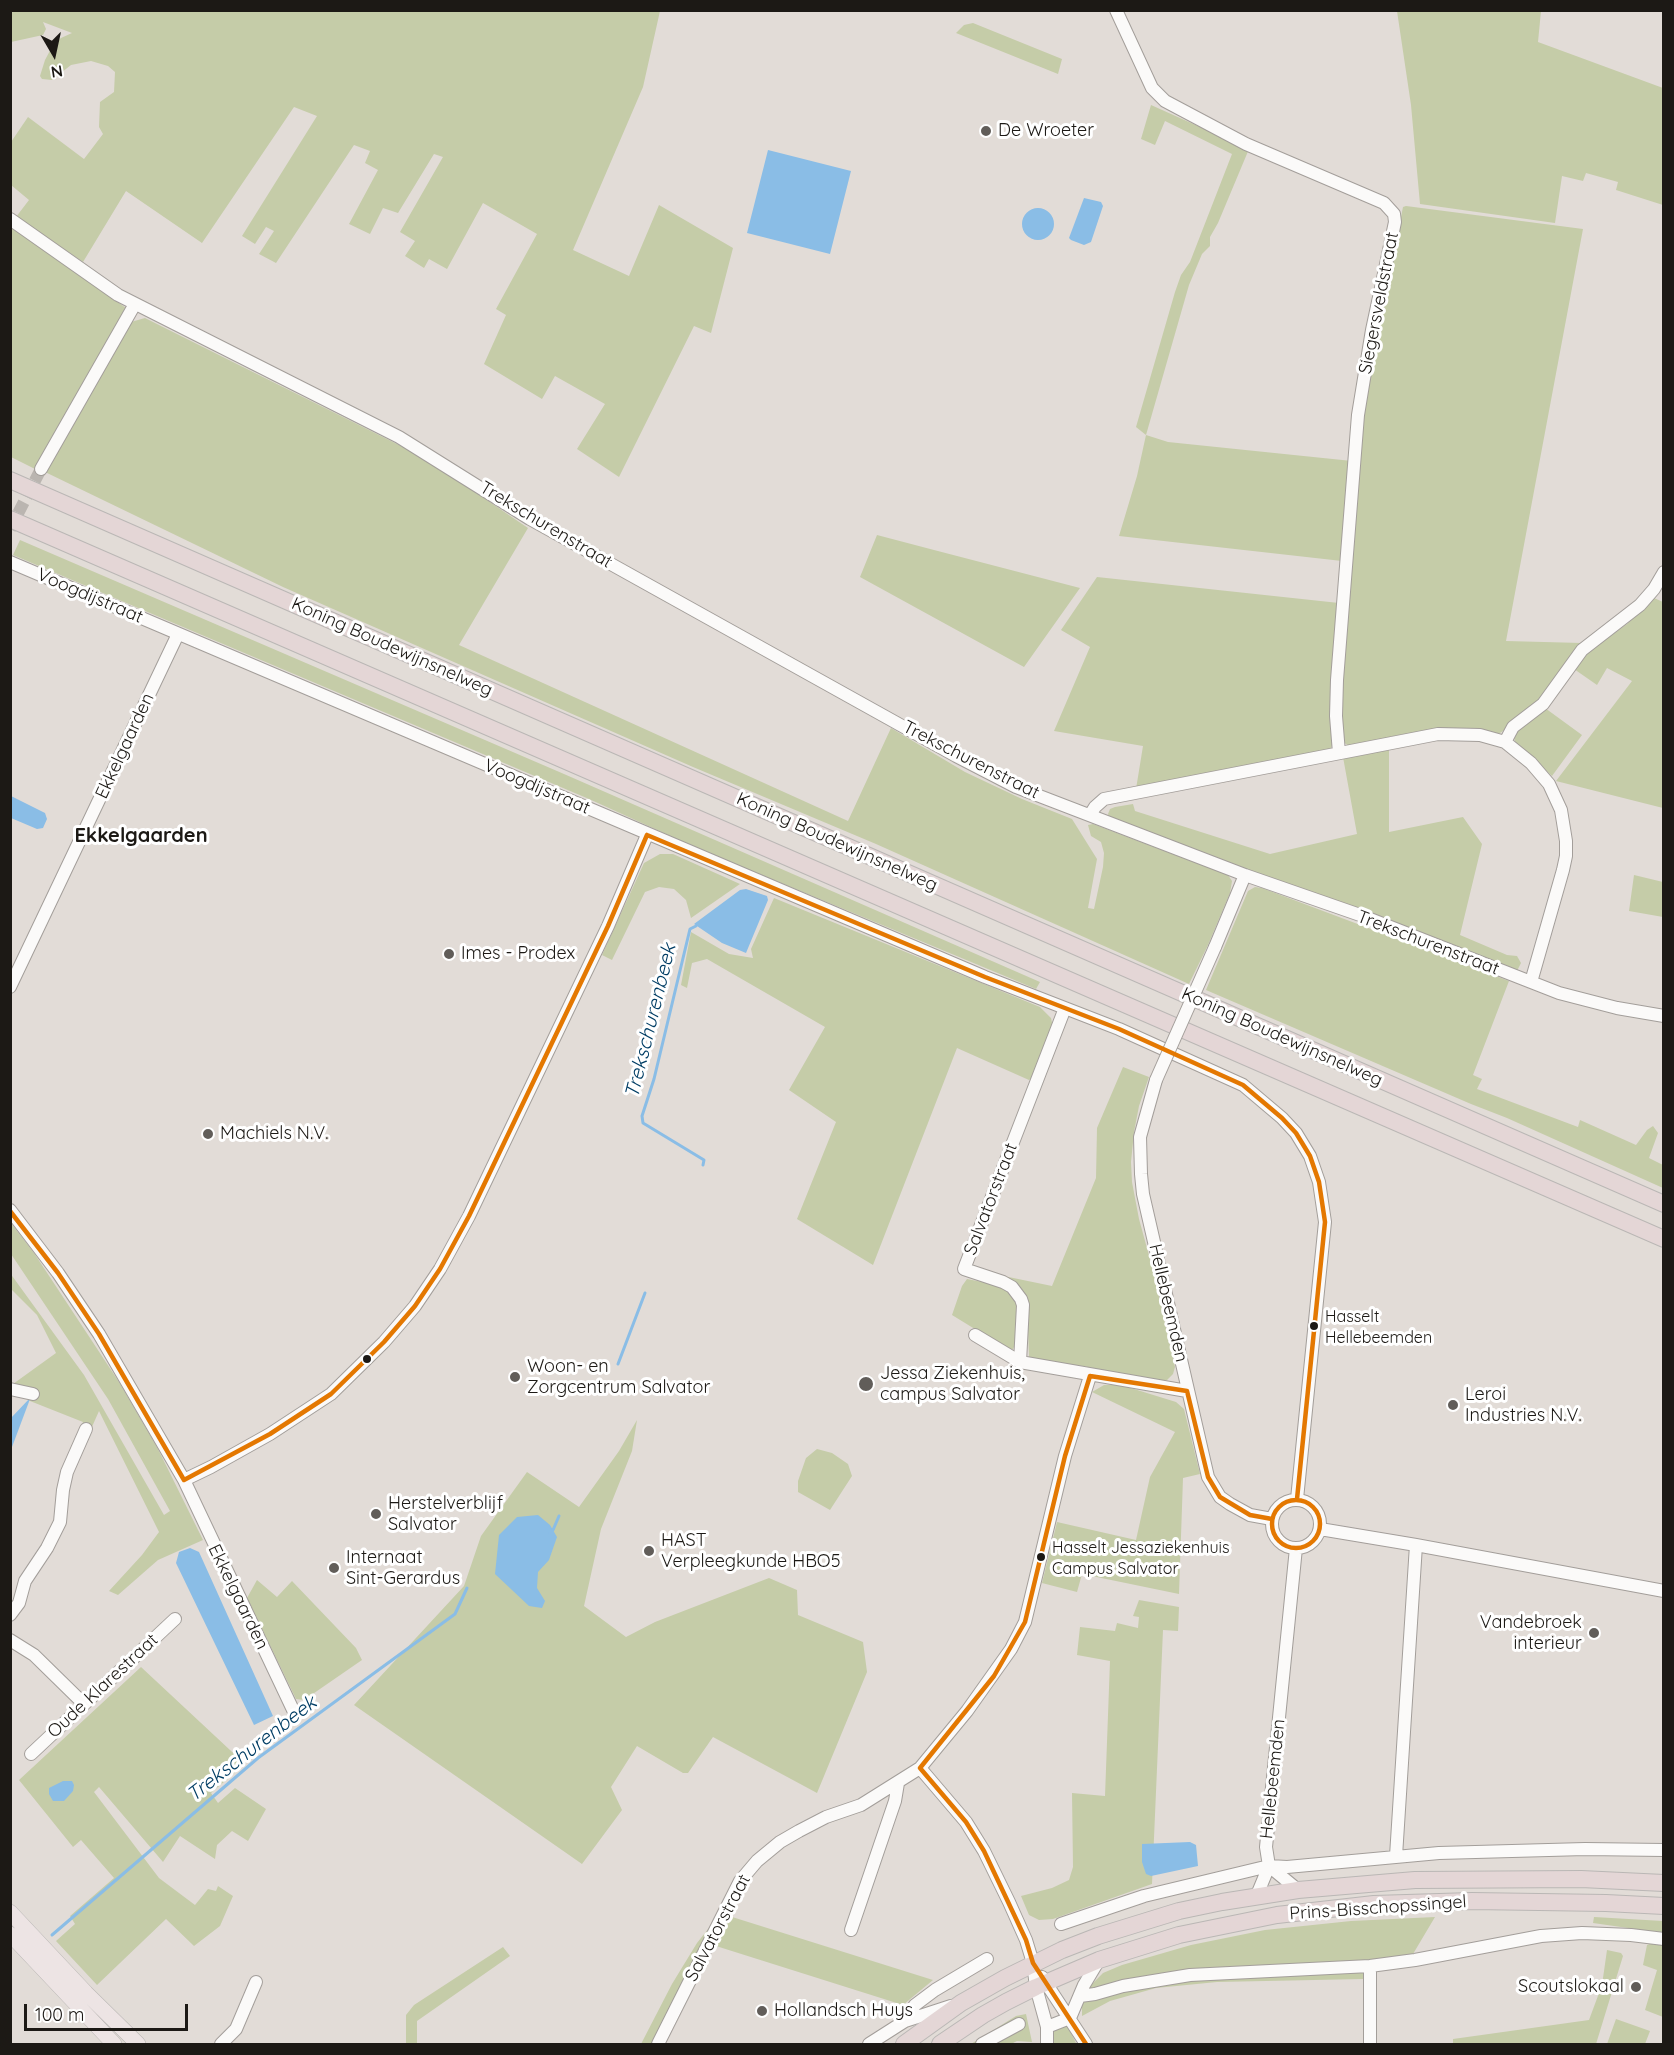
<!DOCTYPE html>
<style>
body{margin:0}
#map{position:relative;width:1674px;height:2055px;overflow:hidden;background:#e2dcd7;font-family:Quicksand,sans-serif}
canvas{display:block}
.frame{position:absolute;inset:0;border:12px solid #1c1915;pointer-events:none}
.north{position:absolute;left:24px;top:24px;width:60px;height:60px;-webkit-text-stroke:4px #fff;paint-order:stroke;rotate:171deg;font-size:16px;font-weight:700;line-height:24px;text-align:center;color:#1c1915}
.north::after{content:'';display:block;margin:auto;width:21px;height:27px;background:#1c1915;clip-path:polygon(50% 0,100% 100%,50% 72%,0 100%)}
.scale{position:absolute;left:24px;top:2004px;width:164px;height:27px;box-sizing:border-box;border:3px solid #1c1915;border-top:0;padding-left:8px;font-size:18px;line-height:21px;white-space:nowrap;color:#1c1915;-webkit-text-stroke:4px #fff;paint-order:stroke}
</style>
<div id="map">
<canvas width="1674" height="2055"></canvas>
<div class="frame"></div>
<div class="north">N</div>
<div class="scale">100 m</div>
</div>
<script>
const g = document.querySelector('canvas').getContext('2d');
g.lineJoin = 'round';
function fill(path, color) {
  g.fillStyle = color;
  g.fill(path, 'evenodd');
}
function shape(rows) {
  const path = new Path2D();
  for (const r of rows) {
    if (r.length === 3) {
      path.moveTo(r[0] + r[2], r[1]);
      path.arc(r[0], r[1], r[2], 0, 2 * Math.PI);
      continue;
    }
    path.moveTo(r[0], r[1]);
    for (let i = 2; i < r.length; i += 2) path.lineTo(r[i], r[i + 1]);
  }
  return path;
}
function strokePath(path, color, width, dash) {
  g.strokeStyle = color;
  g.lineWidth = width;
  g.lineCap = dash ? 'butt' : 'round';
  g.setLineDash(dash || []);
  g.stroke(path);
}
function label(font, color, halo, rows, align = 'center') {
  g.font = font + ' Quicksand,sans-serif';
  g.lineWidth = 6;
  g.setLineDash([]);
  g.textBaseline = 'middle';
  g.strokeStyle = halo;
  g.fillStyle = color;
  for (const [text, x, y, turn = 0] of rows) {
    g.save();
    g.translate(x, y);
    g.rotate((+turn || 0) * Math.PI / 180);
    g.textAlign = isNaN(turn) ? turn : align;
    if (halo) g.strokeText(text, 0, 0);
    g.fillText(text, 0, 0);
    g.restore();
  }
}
fill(shape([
 [14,10,660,11,643,87,573,250,629,276,659,205,733,248,711,333,694,326,619,477,577,449,605,404,555,376,542,399,484,364,506,315,496,309,537,234,483,203,447,269,429,259,424,268,405,256,415,241,400,232,443,157,434,154,398,213,383,208,370,234,349,224,378,170,365,163,370,151,354,145,276,263,259,254,274,231,266,227,255,244,242,236,317,116,294,107,202,243,126,191,83,262,16,217,29,200,11,185,11,142,28,117,84,159,103,134,99,127,100,102,114,92,115,72,108,66,91,61,71,65,52,80,42,79,40,76,45,60,53,45,61,38,72,33,43,22,46,29,43,35,11,42,10,15],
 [1397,11,1541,11,1538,42,1663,88,1663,205,1616,190,1618,182,1586,173,1583,181,1562,176,1555,223,1420,204,1411,105],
 [973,23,1062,59,1058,74,956,33,964,25],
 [1151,105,1249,149,1218,223,1210,237,1210,246,1202,254,1189,285,1146,435,1168,442,1352,461,1342,561,1119,536,1137,476,1146,435,1136,427,1175,292,1181,275,1190,262,1232,154,1165,121,1155,145,1141,139],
 [1406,206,1583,229,1506,641,1582,643,1548,692,1503,731,1497,735,1457,728,1399,735,1349,746,1343,742,1342,732,1342,681,1363,407,1403,207],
 [11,227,126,308,125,313,37,470,11,457],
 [145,318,425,458,528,528,459,645,848,821,891,728,965,772,1022,799,1072,819,1097,859,1088,908,1094,909,1103,867,1104,853,1101,842,1091,836,1088,825,1093,824,1228,875,1232,881,1230,893,1208,945,1189,984,876,844,693,767,283,587,45,472,131,322],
 [877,535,934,550,1080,588,1024,667,860,577],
 [20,540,564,774,1040,982,1036,989,822,900,699,849,589,799,13,555],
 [1097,577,1339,603,1333,742,1331,748,1327,751,1136,789,1143,746,1054,731,1090,647,1061,630],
 [1654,598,1663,602,1663,808,1556,781,1632,681,1607,668,1597,685,1574,669,1589,651,1627,624],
 [1545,708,1582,735,1552,776,1516,744,1514,738,1516,731],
 [1389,748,1389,832,1463,817,1482,844,1460,935,1507,955,1517,956,1521,963,1517,971,1109,817,1108,814,1110,809,1115,807,1133,804,1135,811,1270,854,1357,834,1343,757],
 [660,854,673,854,740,884,691,918,686,900,674,889,659,887,645,892,612,960,602,955,644,863],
 [1634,875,1663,882,1663,917,1629,911],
 [1255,887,1262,888,1509,981,1473,1075,1482,1079,1477,1089,1578,1127,1580,1120,1636,1145,1647,1130,1653,1126,1658,1133,1649,1158,1663,1165,1663,1188,1507,1118,1471,1104,1206,990,1248,891],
 [774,898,1040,1007,1051,1018,1053,1027,1035,1076,1029,1080,957,1048,873,1265,797,1219,836,1122,789,1090,825,1027,707,959,692,963,687,988,681,985,691,932,729,954,753,958,751,949],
 [1123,1067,1149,1077,1139,1106,1134,1132,1131,1162,1132,1182,1139,1219,1153,1270,1175,1367,1173,1374,1167,1380,1159,1381,1083,1366,1036,1361,1029,1357,1027,1305,994,1274,1052,1286,1096,1178,1097,1128],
 [11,1223,34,1253,119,1382,157,1447,203,1540,158,1560,118,1595,109,1591,142,1555,159,1532,99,1411,91,1429,81,1426,83,1422,30,1401,13,1384,56,1353,37,1315,11,1289,10,1273,84,1375,164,1515,170,1511,108,1399,11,1254],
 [967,1279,1003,1286,1018,1303,1015,1345,1013,1349,1009,1350,952,1315,962,1286],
 [1104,1385,1121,1385,1176,1402,1184,1409,1200,1474,1183,1478,1179,1594,1082,1574,1077,1592,1042,1583,1057,1522,1136,1540,1150,1477,1175,1432,1092,1392],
 [637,1420,632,1451,601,1529,584,1606,626,1637,655,1622,769,1578,797,1590,798,1615,863,1642,867,1672,817,1793,713,1737,688,1773,683,1773,637,1746,611,1787,622,1810,582,1864,354,1705,464,1586,481,1536,527,1472,579,1507,619,1451],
 [817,1449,832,1453,848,1464,852,1476,830,1510,798,1492,798,1481,806,1458],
 [257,1580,277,1597,292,1581,356,1648,362,1660,304,1700,296,1699,247,1598],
 [1139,1600,1179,1607,1178,1631,1163,1630,1152,1884,1053,1919,1039,1920,1029,1915,1021,1896,1052,1888,1069,1880,1073,1867,1072,1793,1105,1796,1110,1661,1077,1655,1080,1627,1115,1631,1117,1623,1138,1628,1139,1617,1133,1616],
 [141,1667,245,1764,211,1793,218,1803,235,1788,266,1809,248,1841,232,1831,217,1845,215,1859,180,1836,163,1862,99,1787,94,1792,159,1878,195,1905,208,1889,216,1891,218,1886,233,1896,220,1926,194,1946,166,1919,97,1985,56,1941,75,1924,70,1916,114,1878,81,1840,73,1847,19,1780],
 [729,1916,933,1980,903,2005,716,1946],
 [1435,1917,1413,1954,1363,1961,1363,1979,1217,1982,1156,1988,1110,2001,1082,2016,1082,2006,1089,1987,1103,1973,1122,1965,1191,1945,1265,1930,1351,1921],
 [1594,1917,1663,1921,1663,1933,1593,1923],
 [712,1924,654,2044,641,2044,672,1984,697,1943],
 [1652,1943,1663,1945,1663,2017,1645,2010,1657,1970,1643,1965,1647,1945],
 [503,1947,510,1956,417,2021,417,2044,406,2044,406,2015,414,2005],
 [1607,1950,1621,1953,1623,1956,1596,2044,1453,2044,1453,2039,1589,2020,1602,1985],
 [1026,2014,1032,2042,1017,2041,1011,2044,971,2044,1016,2016],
 [1616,2019,1650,2031,1645,2044,1607,2044],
 [1067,2025,1076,2043,1083,2044,1052,2044,1051,2031]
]), '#c5cca8');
fill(shape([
 [768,150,851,171,830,254,747,233],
 [1084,198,1101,202,1103,206,1091,242,1084,245,1071,240,1069,238],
 [1038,224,16],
 [11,796,45,813,47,819,43,828,37,829,11,818],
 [746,889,767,896,768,900,746,953,722,943,694,924,740,890],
 [29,1399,30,1399,12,1447,11,1446,11,1418],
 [538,1515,550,1525,557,1537,549,1560,538,1572,537,1588,545,1601,542,1608,529,1606,495,1574,499,1535,517,1517],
 [190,1548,199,1552,273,1716,254,1725,176,1563,179,1552],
 [63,1781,72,1781,74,1785,73,1791,64,1801,53,1801,49,1794,49,1788],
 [1190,1842,1196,1845,1198,1866,1151,1876,1146,1874,1142,1862,1142,1844]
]), '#8abde6');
strokePath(shape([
 [696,926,690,929,654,1079,642,1116,643,1123,704,1160,703,1165],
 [618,1364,645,1293],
 [550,1533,553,1530,559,1516],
 [52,1935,258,1758,455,1614,467,1588]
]), '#8abde6', 3);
strokePath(shape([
 [10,529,41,469]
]), '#bab5b0', 12, [12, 6]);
const minor = shape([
 [1116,10,1152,88,1165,101,1246,144,1384,203,1394,214,1395,222,1372,330,1358,415,1337,680,1336,716,1339,753],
 [10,219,118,295,399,437,530,519,956,756,1016,787,1245,875,1360,915,1559,993,1617,1008,1664,1016],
 [41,469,135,304],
 [10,562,985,977,1119,1029,1243,1085,1282,1118,1296,1133,1310,1156,1319,1182,1325,1222,1297,1499],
 [1505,742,1513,727,1543,704,1582,650,1640,605,1654,589,1664,572],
 [1090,815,1095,807,1104,799,1438,734,1480,735,1505,742,1531,763,1549,784,1561,810,1566,841,1566,856,1563,870,1531,982],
 [1215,947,1245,875],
 [10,987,178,634],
 [1156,1080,1140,1137,1141,1174,1143,1194,1208,1477,1220,1497,1230,1504,1250,1515,1272,1519],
 [10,1210,58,1273,99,1334,184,1480,294,1712],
 [975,1335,1020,1362,1187,1391],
 [1020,1362,1023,1305,1021,1299,1012,1287,1003,1282,964,1269,1065,1008],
 [10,1389,33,1394],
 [184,1480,211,1467,270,1434,331,1394,384,1342,415,1306,440,1269,469,1216,608,926,647,835],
 [1296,1524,24],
 [1320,1529,1416,1545,1664,1591],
 [10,1615,19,1603,25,1581,47,1548,60,1522,63,1490,67,1472,86,1429],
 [10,1640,34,1655,84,1704],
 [31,1754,175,1619],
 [920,1768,966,1822,984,1851,1009,1902,1026,1940,1033,1963,1036,1987,1047,2027,1047,2044],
 [1396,1856,1416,1545],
 [1269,1866,1298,1890],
 [1257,1895,1269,1866,1266,1847,1296,1548],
 [1061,1924,1144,1896,1269,1866,1287,1867,1439,1853,1585,1849,1664,1850],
 [851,1930,895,1801,898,1783],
 [1042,1977,1086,2044],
 [1080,1996,1095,1994,1123,1986,1190,1975,1370,1966,1415,1960,1541,1936,1582,1933,1631,1935,1664,1939],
 [905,2021,915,2005,935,1990,987,1959],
 [1047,2027,1070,2018,1084,1985,1099,1960],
 [221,2044,236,2029,256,1982],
 [658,2044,740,1881,757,1861,780,1842,799,1831,826,1817,861,1805,920,1768,967,1711,1011,1649,1025,1622,1065,1456,1090,1376],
 [869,2044,905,2021,951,2006],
 [982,2044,1019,2024],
 [1370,2044,1370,1966]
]);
const major = shape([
 [10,1912,86,1993,138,2044],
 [10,1934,114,2044]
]);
const highway = shape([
 [10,480,1664,1204],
 [10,519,1664,1239],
 [904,2044,961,2003,1005,1978,1062,1950,1098,1936,1179,1911,1222,1902,1298,1890,1415,1880,1581,1879,1664,1883],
 [940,2044,983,2015,1006,2002,1036,1987,1099,1960,1179,1935,1277,1915,1374,1904,1472,1901,1606,1903,1664,1906]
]);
strokePath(minor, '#a39e9a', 14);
strokePath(major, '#bab7b5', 16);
strokePath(highway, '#bab7b5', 18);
strokePath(minor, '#fbfaf9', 12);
strokePath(major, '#ede4e4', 15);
strokePath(highway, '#e4d6d6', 16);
const minorBridge = shape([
 [1156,1080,1215,947]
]);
strokePath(minorBridge, '#a39e9a', 14, []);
strokePath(minorBridge, '#fbfaf9', 12);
strokePath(shape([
 [647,835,985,977,1119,1029,1243,1085,1282,1118,1296,1133,1310,1156,1319,1182,1325,1222,1297,1499],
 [10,1211,58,1273,99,1334,184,1480],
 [1090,1376,1187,1391],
 [1187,1391,1208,1477,1220,1497,1250,1515,1272,1519],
 [184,1480,270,1434,331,1394,384,1342,415,1306,440,1269,469,1216,608,926,647,835],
 [1296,1524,24],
 [920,1768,994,1676,1025,1622,1065,1456,1090,1376],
 [920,1768,966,1822,984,1851,1026,1940,1033,1963,1086,2044]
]), '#e47801', 4.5);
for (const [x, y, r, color] of [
 [986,131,6,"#615d59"],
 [449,954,6,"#615d59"],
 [208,1134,6,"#615d59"],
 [1314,1326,5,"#1c1915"],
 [367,1359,5,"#1c1915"],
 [515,1377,6,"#615d59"],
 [866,1384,8,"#615d59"],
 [1453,1405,6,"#615d59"],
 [376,1514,6,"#615d59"],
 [649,1551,6,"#615d59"],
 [1041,1557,5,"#1c1915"],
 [334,1568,6,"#615d59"],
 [1594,1633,6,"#615d59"],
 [1636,1987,6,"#615d59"],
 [762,2011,6,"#615d59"]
]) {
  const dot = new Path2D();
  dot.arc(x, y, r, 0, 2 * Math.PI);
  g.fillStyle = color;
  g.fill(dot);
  strokePath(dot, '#fff', 2);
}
label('16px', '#1c1915', '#fff', [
 ["Hasselt",1325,1317],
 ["Hellebeemden",1325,1338],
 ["Hasselt Jessaziekenhuis",1052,1548],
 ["Campus Salvator",1052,1569]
], 'left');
label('18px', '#1c1915', '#fff', [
 ["De Wroeter",998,131],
 ["Imes - Prodex",461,954],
 ["Machiels N.V.",220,1134],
 ["Woon- en",527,1367],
 ["Zorgcentrum Salvator",527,1388],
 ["Jessa Ziekenhuis,",880,1374],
 ["campus Salvator",880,1395],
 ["Leroi",1465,1395],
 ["Industries N.V.",1465,1416],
 ["Herstelverblijf",388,1504],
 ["Salvator",388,1525],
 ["HAST",661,1541],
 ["Verpleegkunde HBO5",661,1562],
 ["Internaat",346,1558],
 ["Sint-Gerardus",346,1579],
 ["Vandebroek",1582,1623,"right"],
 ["interieur",1582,1644,"right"],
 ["Scoutslokaal",1624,1987,"right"],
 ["Hollandsch Huys",774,2011]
], 'left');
label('18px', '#1c1915', '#fff', [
 ["Siegersveldstraat",1379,303,-79],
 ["Trekschurenstraat",546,525,31],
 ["Voogdijstraat",90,596,23],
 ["Koning Boudewijnsnelweg",392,647,24],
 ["Ekkelgaarden",125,746,-65],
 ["Trekschurenstraat",971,760,27],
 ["Voogdijstraat",537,787,23],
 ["Koning Boudewijnsnelweg",837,842,24],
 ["Trekschurenstraat",1428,943,21],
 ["Koning Boudewijnsnelweg",1282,1037,24],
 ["Salvatorstraat",991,1199,-69],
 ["Hellebeemden",1168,1303,77],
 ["Ekkelgaarden",238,1597,64],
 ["Oude Klarestraat",103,1686,-43],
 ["Hellebeemden",1273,1779,-84],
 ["Prins-Bisschopssingel",1378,1908,-4],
 ["Salvatorstraat",718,1928,-62]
]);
label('bold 20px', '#1c1915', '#fff', [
 ["Ekkelgaarden",141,836]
]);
label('italic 20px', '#003d64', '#fff', [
 ["Trekschurenbeek",651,1021,-76],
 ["Trekschurenbeek",252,1749,-38]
]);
</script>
